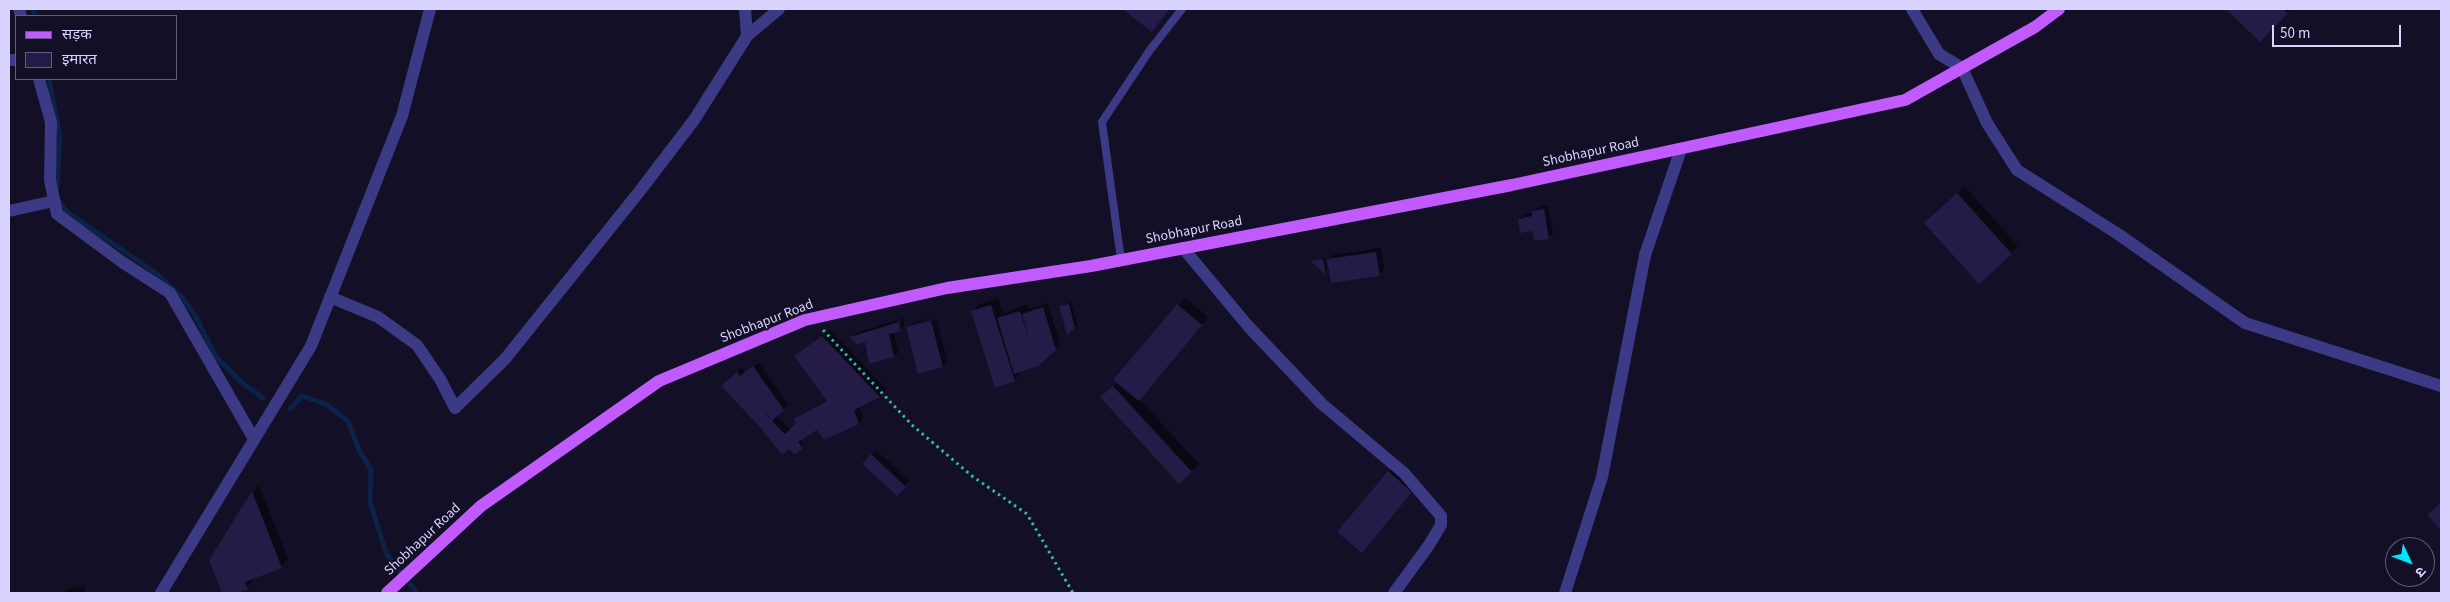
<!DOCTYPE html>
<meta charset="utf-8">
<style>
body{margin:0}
#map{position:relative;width:2450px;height:602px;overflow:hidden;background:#130f26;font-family:"Source Sans 3","Noto Sans Devanagari",sans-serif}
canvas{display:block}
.frame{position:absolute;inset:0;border:10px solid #d9d4ff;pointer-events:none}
.legend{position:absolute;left:15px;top:15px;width:162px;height:65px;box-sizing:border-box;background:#130f26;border:1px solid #625e7d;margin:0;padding:6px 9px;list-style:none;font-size:15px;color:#d9d4ff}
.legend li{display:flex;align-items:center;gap:10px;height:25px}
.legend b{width:25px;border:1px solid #625e7d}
.north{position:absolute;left:2385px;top:537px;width:50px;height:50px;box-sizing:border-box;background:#130f26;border:1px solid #625e7d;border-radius:50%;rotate:133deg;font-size:14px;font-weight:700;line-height:20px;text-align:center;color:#d9d4ff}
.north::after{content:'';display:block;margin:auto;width:18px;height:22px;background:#00e5ff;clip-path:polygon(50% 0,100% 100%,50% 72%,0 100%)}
.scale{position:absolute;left:2272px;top:25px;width:129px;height:22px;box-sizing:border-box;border:2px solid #d9d4ff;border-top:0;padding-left:6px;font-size:15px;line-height:18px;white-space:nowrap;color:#d9d4ff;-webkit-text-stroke:4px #130f26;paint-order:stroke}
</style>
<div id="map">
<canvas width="2450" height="602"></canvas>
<div class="frame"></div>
<ul class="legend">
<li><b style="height:6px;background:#c25bff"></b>सड़क</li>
<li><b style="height:14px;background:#241b47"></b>इमारत</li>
</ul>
<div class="north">उ</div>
<div class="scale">50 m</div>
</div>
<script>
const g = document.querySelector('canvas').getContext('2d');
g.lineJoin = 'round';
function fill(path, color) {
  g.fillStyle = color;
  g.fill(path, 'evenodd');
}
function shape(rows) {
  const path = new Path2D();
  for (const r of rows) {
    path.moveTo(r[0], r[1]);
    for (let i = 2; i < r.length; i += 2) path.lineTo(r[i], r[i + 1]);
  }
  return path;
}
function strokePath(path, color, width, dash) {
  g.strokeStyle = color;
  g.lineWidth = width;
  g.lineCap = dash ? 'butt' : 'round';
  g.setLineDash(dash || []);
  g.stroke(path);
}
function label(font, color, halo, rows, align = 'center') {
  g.font = font + ' "Source Sans 3",sans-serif';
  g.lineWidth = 4;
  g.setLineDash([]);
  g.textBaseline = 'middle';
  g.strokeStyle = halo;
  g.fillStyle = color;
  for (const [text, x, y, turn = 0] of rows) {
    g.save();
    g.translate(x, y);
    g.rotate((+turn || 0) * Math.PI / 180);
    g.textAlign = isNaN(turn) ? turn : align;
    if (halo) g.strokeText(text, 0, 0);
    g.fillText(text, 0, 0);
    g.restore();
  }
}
fill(shape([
 [1124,9,1171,9,1152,31],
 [2228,9,2291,9,2260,40],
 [1965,187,2018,246,2011,253,1933,216],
 [1548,205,1553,233,1548,238,1520,219,1524,214,1533,213,1538,207],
 [1381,248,1384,270,1379,274,1328,260,1333,255],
 [1325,258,1327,272,1326,274,1312,261],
 [998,298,1003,314,1027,304,1029,309,1048,303,1060,344,1037,365,1020,370,1021,373,1014,380,973,311,980,304],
 [1185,298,1208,317,1139,399,1199,464,1180,482,1109,390,1118,382],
 [1071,302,1077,325,1067,333,1060,307],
 [936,317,911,325,911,327,937,320,947,361,943,366,919,372,907,328,912,323],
 [903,318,904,325,901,328,900,319],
 [897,320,899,328,901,328,893,331,899,352,894,356,866,340,852,337,856,333],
 [830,330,886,389,880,396,859,406,863,418,859,423,817,428,800,440,804,445,795,454,727,381,742,368,745,372,759,363,788,405,776,416,791,430,798,423,795,419,799,415,827,400,795,356],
 [876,450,909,481,897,494,864,464],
 [1396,465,1418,484,1369,544,1389,472],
 [259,485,288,559,281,567,253,578,254,580,247,587,232,593,223,593,210,560,253,492],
 [84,586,86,593,63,593,67,589]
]), '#0007');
strokePath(shape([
 [33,9,35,16],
 [49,79,60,137,57,187],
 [58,200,67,212,157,274,182,297,196,317,216,357,241,382,263,398],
 [290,409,302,396,326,404,348,421,359,450,371,470,370,502,386,553,417,593]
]), '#0c2248', 5);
fill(shape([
 [1122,9,1170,9,1152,32],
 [2226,9,2283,9,2288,13,2260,42],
 [1957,193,2012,254,1979,284,1924,223],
 [1544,209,1549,239,1534,241,1532,231,1520,233,1518,219,1532,216,1532,211],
 [1376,252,1380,276,1331,283,1327,259],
 [1323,259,1326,275,1310,261],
 [1069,304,1075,328,1067,335,1059,306],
 [1177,304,1202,325,1139,401,1113,380],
 [991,305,1015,381,995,388,971,311],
 [1043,307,1056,350,1038,366,1014,374,997,318,1020,311,1032,348,1022,314],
 [931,321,943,367,918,374,906,327],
 [899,322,900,331,889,334,894,357,869,364,865,342,857,345,850,337],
 [822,336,880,397,854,410,859,424,824,440,817,430,798,442,803,448,795,455,789,449,782,455,759,426,721,386,737,372,740,376,753,366,784,410,772,421,764,410,769,418,785,434,796,423,793,419,827,401,794,356],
 [1113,386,1192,472,1179,484,1100,397],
 [871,454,906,487,897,496,862,464],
 [1388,471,1412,492,1362,553,1337,532],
 [252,491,282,568,245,582,248,589,236,593,222,593,209,560],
 [2441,502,2441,530,2427,515]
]), '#241b47');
strokePath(shape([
 [823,330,912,425,972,476,1027,514,1073,593]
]), '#2fb8b0', 3, [2.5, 4]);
strokePath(shape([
 [1121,260,1102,122,1150,50,1182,9]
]), '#3d3a85', 8);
strokePath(shape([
 [19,9,21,16],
 [745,9,747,36],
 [1912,9,1939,54,1962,68,1987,123,2017,170,2118,234,2245,323,2441,386],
 [9,60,16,60],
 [39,79,51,122,50,180,57,214,122,262,170,293,254,439],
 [9,211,54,201],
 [1183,248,1248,326,1322,404,1404,473,1441,516,1441,525,1429,545,1394,593],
 [330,297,378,317,417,345,440,379,455,408,505,359,639,192,694,120,747,36,779,9],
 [161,593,311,346,402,116,430,9],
 [1565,593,1602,477,1645,255,1681,149]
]), '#3d3a85', 12);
strokePath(shape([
 [387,593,481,506,659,381,805,320,947,288,1091,266,1512,185,1905,100,2035,27,2059,9]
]), '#c25bff', 12);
label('14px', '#d9d4ff', '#130f26', [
 ["Shobhapur Road",1591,153,-12],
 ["Shobhapur Road",1194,231,-11],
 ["Shobhapur Road",767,322,-21],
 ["Shobhapur Road",423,540,-43]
]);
</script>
